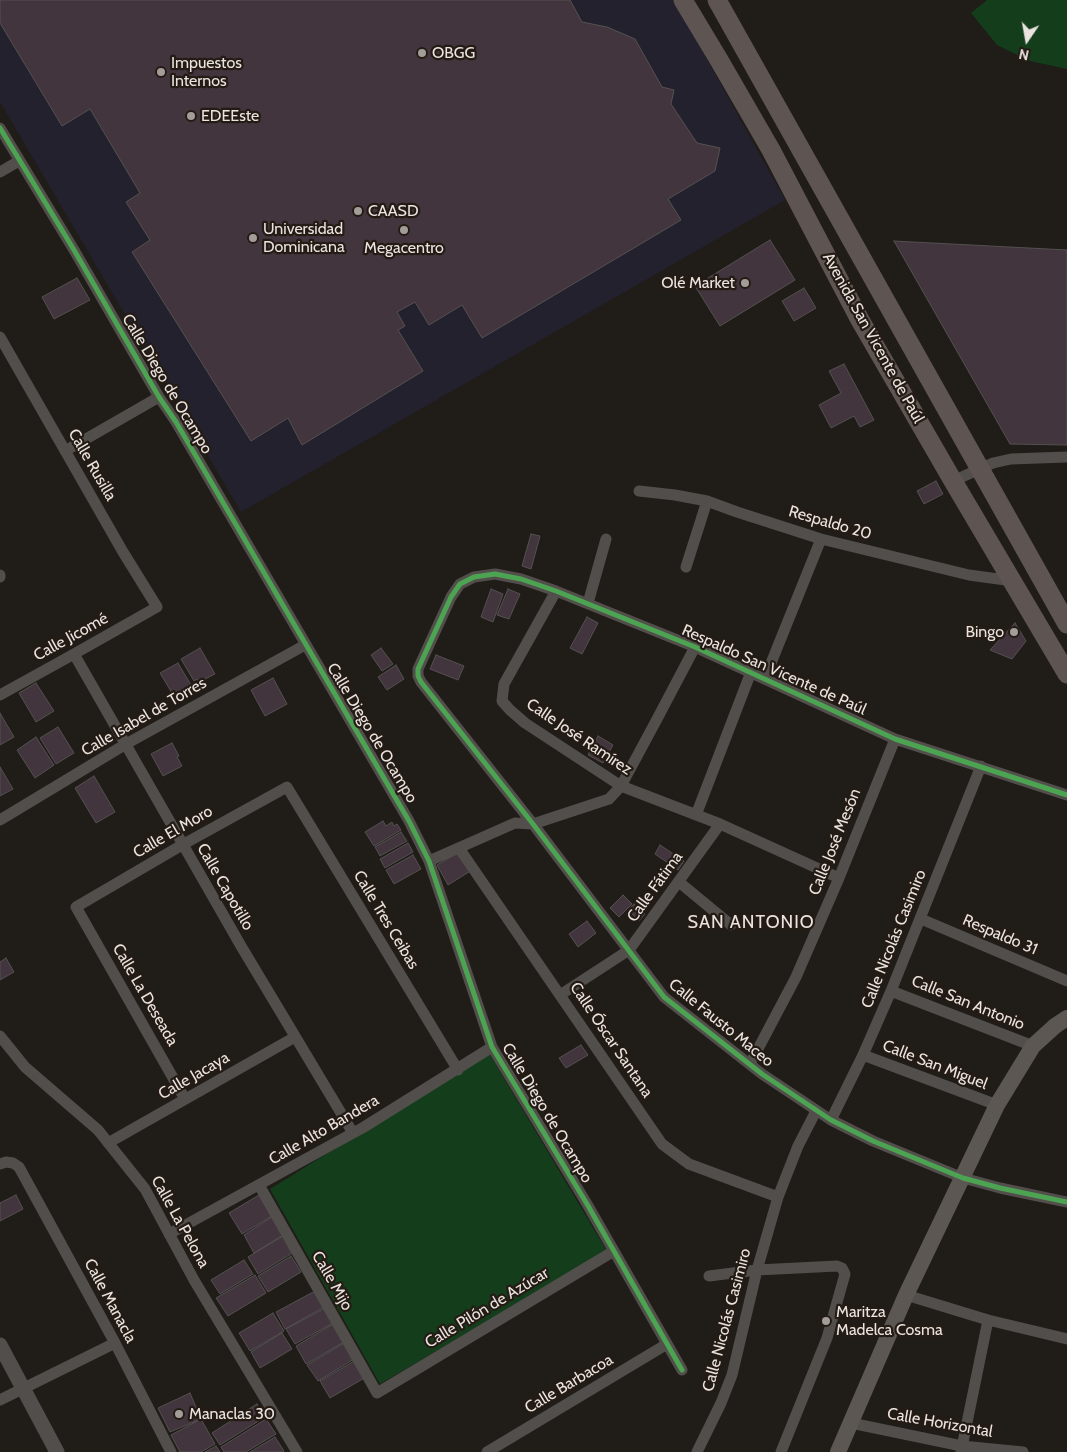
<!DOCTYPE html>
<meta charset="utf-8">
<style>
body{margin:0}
#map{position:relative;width:1067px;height:1452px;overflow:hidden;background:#201c18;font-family:Cabin,sans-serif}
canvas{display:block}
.north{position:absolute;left:1002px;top:15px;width:50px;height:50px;-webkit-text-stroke:4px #241b14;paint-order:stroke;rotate:192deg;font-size:14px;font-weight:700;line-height:20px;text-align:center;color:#eae3df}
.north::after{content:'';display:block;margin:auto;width:18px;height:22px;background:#eae3df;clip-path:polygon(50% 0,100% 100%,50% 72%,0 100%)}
</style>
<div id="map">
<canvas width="1067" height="1452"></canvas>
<div class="north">N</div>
</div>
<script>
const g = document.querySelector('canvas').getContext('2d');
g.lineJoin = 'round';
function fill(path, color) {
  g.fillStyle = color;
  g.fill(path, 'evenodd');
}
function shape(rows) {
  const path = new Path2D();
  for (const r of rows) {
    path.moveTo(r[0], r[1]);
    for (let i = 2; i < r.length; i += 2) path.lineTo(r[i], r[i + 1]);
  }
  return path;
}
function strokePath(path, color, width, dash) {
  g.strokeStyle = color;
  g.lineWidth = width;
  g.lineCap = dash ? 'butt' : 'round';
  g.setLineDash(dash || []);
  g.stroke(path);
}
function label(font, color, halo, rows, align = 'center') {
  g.font = font + ' Cabin,sans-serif';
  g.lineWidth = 4.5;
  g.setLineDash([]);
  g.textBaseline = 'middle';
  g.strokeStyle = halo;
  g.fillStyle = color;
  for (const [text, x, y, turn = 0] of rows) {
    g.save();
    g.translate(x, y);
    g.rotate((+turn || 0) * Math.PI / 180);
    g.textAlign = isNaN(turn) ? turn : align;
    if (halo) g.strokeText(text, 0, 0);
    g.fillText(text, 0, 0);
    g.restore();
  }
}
fill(shape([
 [0,0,674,0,785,200,241,512,0,102]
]), '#23212e');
fill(shape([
 [987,0,1067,0,1067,69,1030,61,997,45,971,13],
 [489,1053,607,1251,380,1384,270,1189]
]), '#143e1b');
const building = shape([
 [0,0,570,0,582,22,607,27,635,39,662,87,674,90,671,104,697,143,720,148,715,171,668,199,681,220,482,338,462,305,429,325,415,302,397,312,405,326,398,330,423,371,302,445,288,418,251,441,132,252,150,240,126,202,140,193,90,109,62,126,0,23,0,0],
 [770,240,795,280,720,326,695,286,770,240],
 [894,241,1067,250,1067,445,1010,444,894,241],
 [77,278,90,300,54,319,42,297,77,278],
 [804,288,816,308,794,321,782,301,804,288],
 [844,364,874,420,860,427,854,416,831,428,819,405,841,393,829,371,844,364],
 [936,481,943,494,924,504,917,491,936,481],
 [531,534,540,536,531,569,522,566,531,534],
 [491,589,503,594,493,622,481,617,491,589],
 [508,589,520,594,509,619,497,615,508,589],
 [587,617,598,623,582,654,570,648,587,617],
 [1015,623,1026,641,1012,659,990,650,1015,623],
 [200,648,215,674,199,682,197,679,194,681,181,659,200,648],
 [381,648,393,664,382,671,371,655,381,648],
 [436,655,464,666,458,680,430,669,436,655],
 [178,663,191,685,185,688,187,691,175,698,160,673,178,663],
 [396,665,404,679,387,690,378,677,396,665],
 [273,678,287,704,265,716,251,690,273,678],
 [36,683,54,711,36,722,19,693,36,683],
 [0,713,14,737,0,745,0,713],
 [58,727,74,753,56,764,40,738,58,727],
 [598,736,613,745,603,763,588,755,598,736],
 [36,737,54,765,35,778,17,750,36,737],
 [172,743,179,756,177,757,182,766,163,776,151,754,172,743],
 [0,767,13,789,0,796,0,767],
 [94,776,115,812,96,823,75,788,94,776],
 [383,821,386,826,392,822,394,826,397,824,401,830,374,846,365,832,383,821],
 [401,832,407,841,380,856,375,847,401,832],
 [408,843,413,852,385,868,380,859,408,843],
 [660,845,684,861,678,870,655,854,660,845],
 [461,851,472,870,448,885,437,865,461,851],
 [413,855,421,869,394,884,386,870,413,855],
 [623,895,632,904,619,917,610,908,623,895],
 [634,904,645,914,639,921,628,910,634,904],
 [587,921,596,933,578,947,569,934,587,921],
 [6,958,14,972,0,980,0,962,6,958],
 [581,1045,588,1055,566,1068,559,1058,581,1045],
 [16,1195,23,1209,0,1221,0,1203,16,1195],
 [259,1195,272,1216,242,1234,229,1213,259,1195],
 [272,1217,283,1235,254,1253,244,1235,272,1217],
 [283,1236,294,1252,258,1274,248,1257,283,1236],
 [291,1256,301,1272,268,1292,258,1276,291,1256],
 [244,1260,253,1274,220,1294,211,1280,244,1260],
 [255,1275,266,1293,228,1316,216,1298,255,1275],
 [315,1291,324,1307,285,1329,276,1312,315,1291],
 [325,1308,333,1323,295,1344,286,1329,325,1308],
 [273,1313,284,1331,250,1351,239,1333,273,1313],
 [333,1324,344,1342,306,1364,296,1346,333,1324],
 [282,1333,292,1349,260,1368,251,1352,282,1333],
 [344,1343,354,1359,318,1381,307,1365,344,1343],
 [356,1360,366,1377,330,1398,320,1381,356,1360],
 [190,1393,201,1419,170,1432,158,1408,190,1393],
 [257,1404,265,1417,220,1445,212,1433,257,1404],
 [201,1419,215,1444,201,1452,180,1452,171,1435,201,1419],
 [266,1419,276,1434,246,1452,224,1452,221,1447,266,1419],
 [275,1437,284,1451,282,1452,250,1452,275,1437],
 [216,1446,220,1452,205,1452,216,1446]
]);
fill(building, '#42353d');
strokePath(building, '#545151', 1);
strokePath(shape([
 [0,128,74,250,159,397,176,422,409,821,429,861,492,1047,587,1204,682,1370],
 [0,172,19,161],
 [0,337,123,552,157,607,74,654,0,695],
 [65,451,159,397],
 [953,481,993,463,1011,459,1067,457],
 [639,491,675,495,707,501,737,512,821,539,969,575,1013,581],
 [686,567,707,501],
 [0,575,0,577],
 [556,591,504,684,502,701,510,710,525,723,621,786,720,824,839,878],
 [588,603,606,539],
 [74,654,241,946,353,1133],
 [765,678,821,539],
 [1067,795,895,739,695,647,556,591,521,579,495,574,474,577,460,584,451,597,418,669,418,676,421,682,533,824,664,997,762,1074,831,1120,873,1141,963,1178,1000,1188,1067,1202],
 [696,815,751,672],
 [0,820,126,744,305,645],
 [459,848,662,1144,689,1164,778,1197],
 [429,861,515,823,533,824,609,799,621,786,656,721,695,647],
 [679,882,731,925],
 [921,919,1067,981],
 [891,991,1033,1046],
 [560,995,629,950,720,824],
 [0,1036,25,1067,98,1130,145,1189,194,1280,297,1452],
 [863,1055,997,1105],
 [750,1064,796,977,839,878,895,739],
 [185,1099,76,907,182,845,287,787,458,1070],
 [831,1120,863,1055,891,991,981,766],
 [108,1143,295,1037],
 [0,1164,6,1162,13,1163,19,1167,115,1343,171,1452],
 [259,1185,377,1393,614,1251],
 [169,1234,364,1127,492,1047],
 [709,1276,757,1270,837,1266,842,1268,845,1274,827,1338,781,1452],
 [906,1295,988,1320,1067,1339],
 [0,1400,115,1343],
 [851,1423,962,1446,1023,1452],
 [487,1452,667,1344],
 [697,1452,721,1403,732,1375,757,1270,778,1197,798,1146,816,1111],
 [961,1452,988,1320]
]), '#524e4b', 11);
strokePath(shape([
 [0,1345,57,1452]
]), '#524e4b', 15);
strokePath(shape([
 [838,1452,906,1295,997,1105,1033,1046,1055,1026,1067,1018]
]), '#5d5754', 16);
strokePath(shape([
 [683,0,719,60,771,150,860,320,953,481,1067,674],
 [717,0,1067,624]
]), '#5e5452', 19);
strokePath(shape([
 [0,128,74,250,159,397,176,422,409,821,429,861,492,1047,587,1204,682,1370],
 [1067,795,895,739,695,647,556,591,521,579,495,574,474,577,460,584,451,597,418,669,418,676,421,682,533,824,664,997,762,1074,831,1120,873,1141,963,1178,1000,1188,1067,1202]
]), '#4ca352', 5);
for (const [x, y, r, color] of [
 [422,53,5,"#a39d99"],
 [161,72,5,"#a39d99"],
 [191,116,5,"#a39d99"],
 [358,211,5,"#a39d99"],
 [404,230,5,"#a39d99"],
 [253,238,5,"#a39d99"],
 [745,283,5,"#a39d99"],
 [1014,632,5,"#a39d99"],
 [826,1321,5,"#a39d99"],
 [179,1414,5,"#a39d99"]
]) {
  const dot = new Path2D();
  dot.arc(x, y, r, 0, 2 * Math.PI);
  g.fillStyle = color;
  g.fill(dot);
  strokePath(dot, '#241b14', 2);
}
label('16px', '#eae3df', '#241b14', [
 ["OBGG",432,53],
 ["Impuestos",171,63],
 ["Internos",171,81],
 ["EDEEste",201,116],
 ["CAASD",368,211],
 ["Universidad",263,229],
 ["Dominicana",263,247],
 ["Megacentro",404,248,"center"],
 ["Olé Market",735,283,"right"],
 ["Bingo",1004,632,"right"],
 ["Maritza",836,1312],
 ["Madelca Cosma",836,1330],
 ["Manaclas 30",189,1414]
], 'left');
label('16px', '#eae3df', '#241b14', [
 ["Avenida San Vicente de Paúl",873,338,61],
 ["Calle Diego de Ocampo",167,384,59],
 ["Calle Rusilla",92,465,60],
 ["Respaldo 20",830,523,16],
 ["Calle Jicomé",71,637,-29],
 ["Respaldo San Vicente de Paúl",774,670,24],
 ["Calle Isabel de Torres",144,717,-30],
 ["Calle Diego de Ocampo",372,733,59],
 ["Calle José Ramírez",579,737,34],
 ["Calle El Moro",173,832,-30],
 ["Calle José Mesón",835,842,-68],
 ["Calle Capotillo",225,887,60],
 ["Calle Fátima",655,887,-54],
 ["Calle Tres Ceibas",386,920,59],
 ["Respaldo 31",1000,935,23],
 ["Calle Nicolás Casimiro",894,939,-68],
 ["Calle La Deseada",145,995,60],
 ["Calle San Antonio",968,1003,22],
 ["Calle Fausto Maceo",721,1023,39],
 ["Calle Óscar Santana",611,1040,56],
 ["Calle San Miguel",935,1065,21],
 ["Calle Jacaya",194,1076,-30],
 ["Calle Diego de Ocampo",547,1113,59],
 ["Calle Alto Bandera",324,1130,-30],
 ["Calle La Pelona",180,1222,61],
 ["Calle Mijo",332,1281,60],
 ["Calle Manacla",110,1301,62],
 ["Calle Pilón de Azúcar",487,1308,-31],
 ["Calle Nicolás Casimiro",727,1320,-75],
 ["Calle Barbacoa",569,1384,-31],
 ["Calle Horizontal",940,1423,10]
]);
g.letterSpacing = '1px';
label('18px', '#eae3df', '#241b14', [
 ["SAN ANTONIO",751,923]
]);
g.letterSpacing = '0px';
</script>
